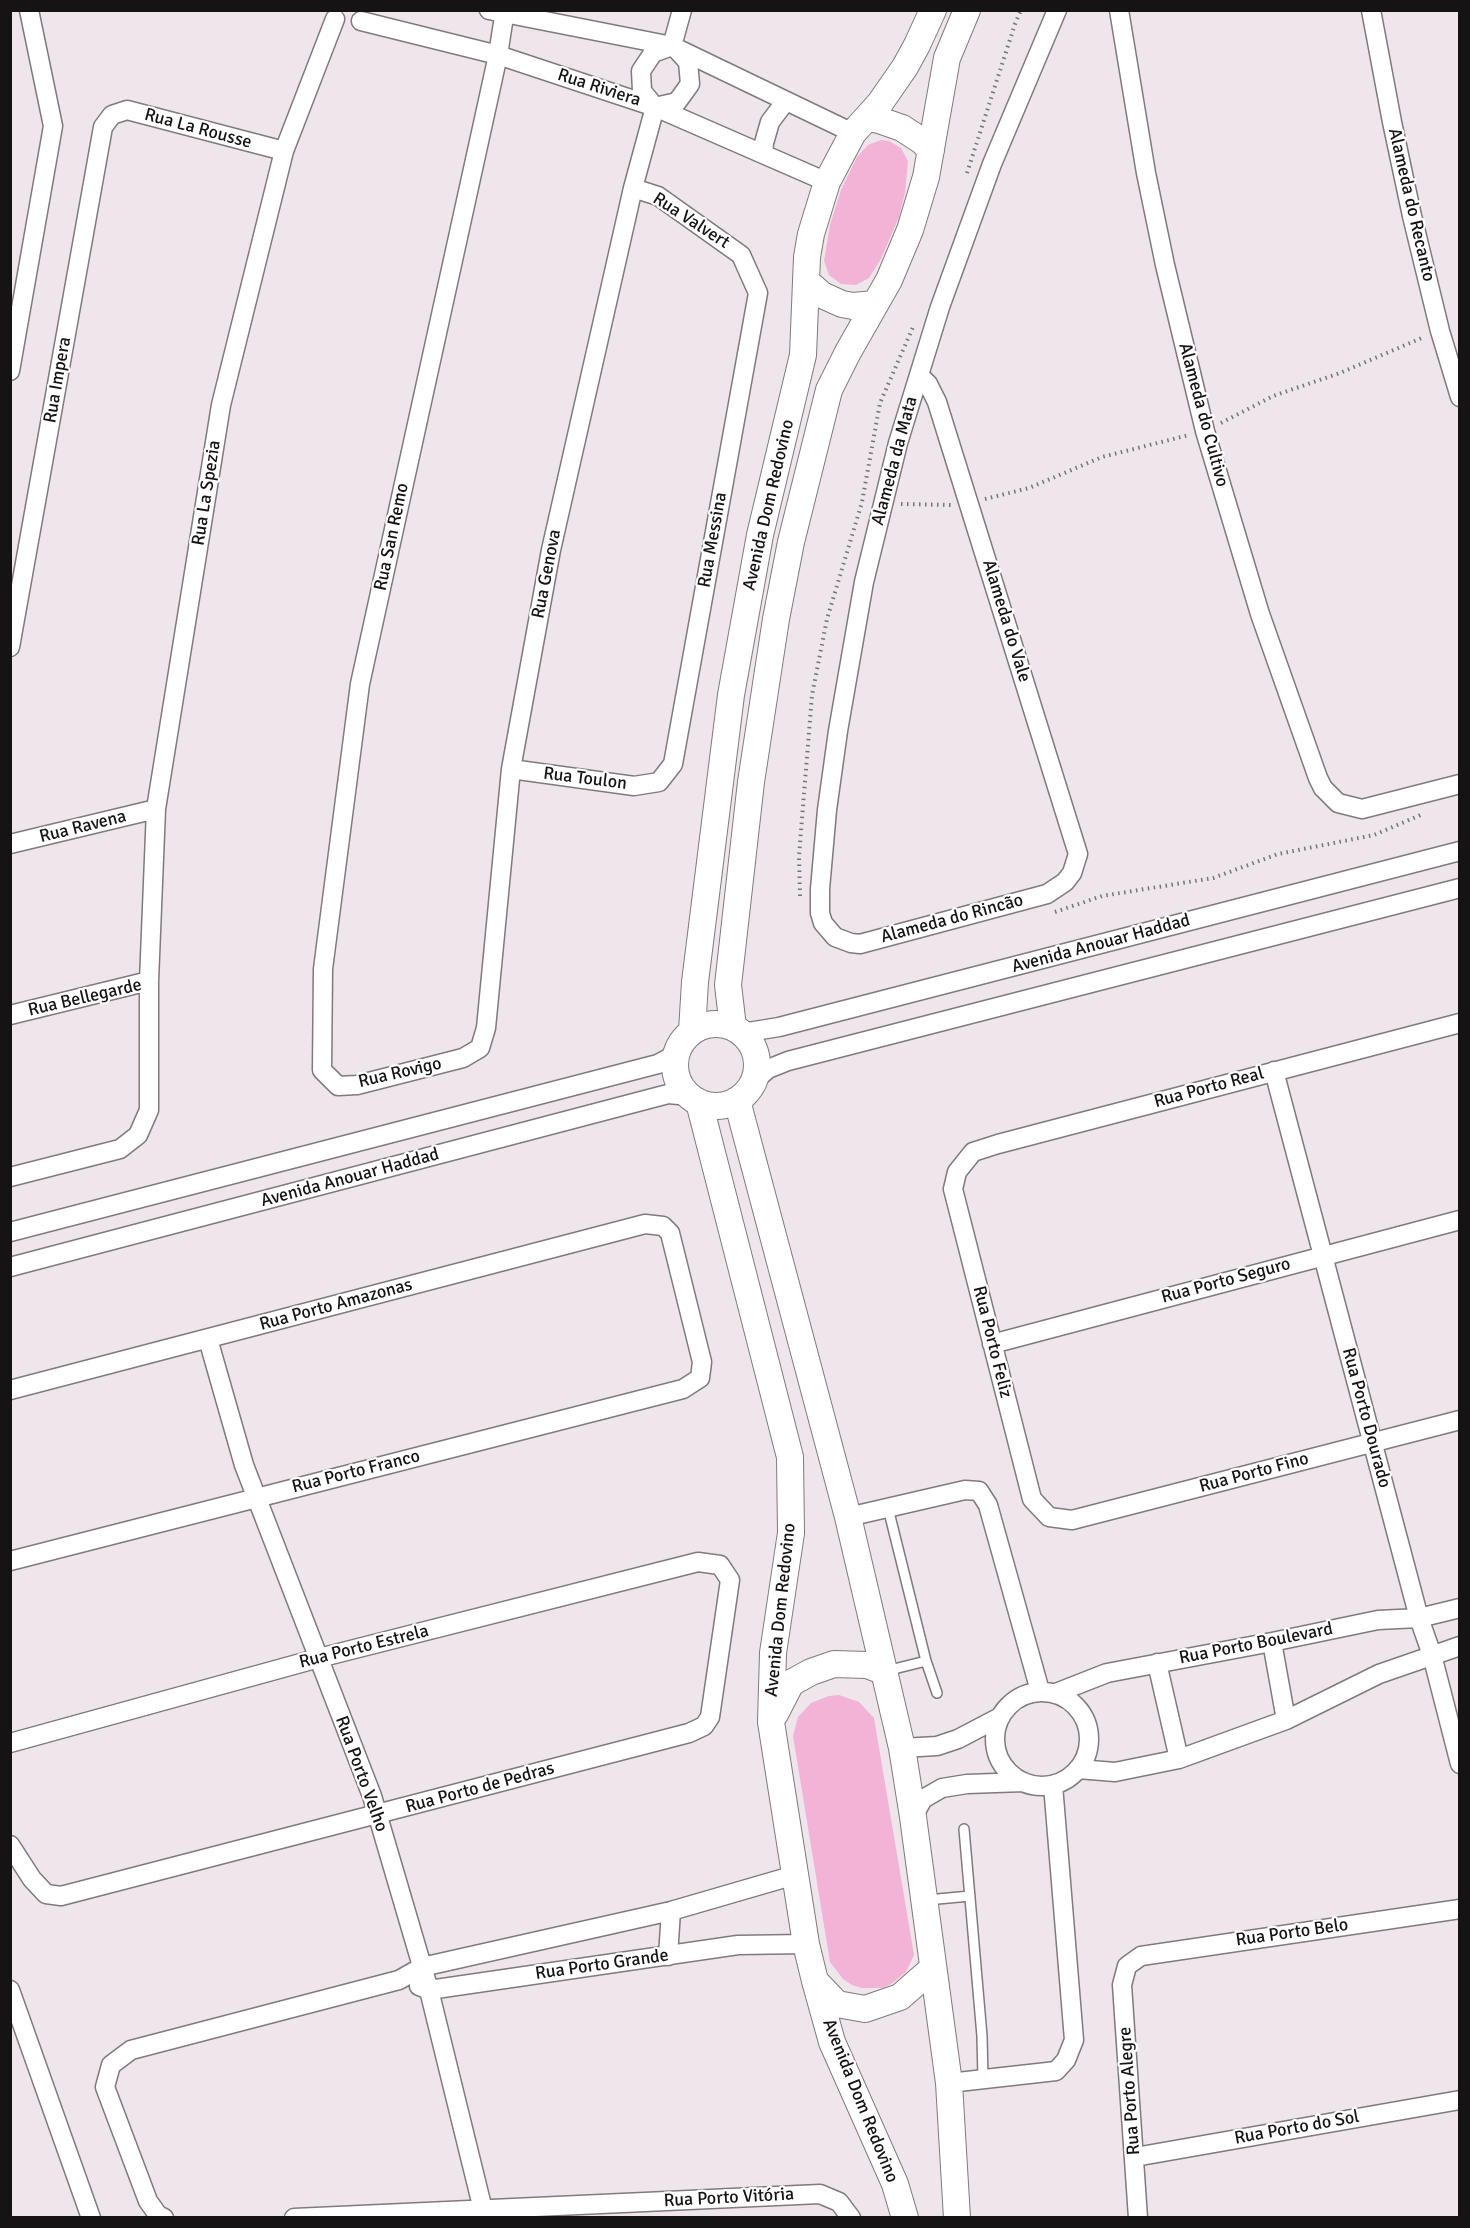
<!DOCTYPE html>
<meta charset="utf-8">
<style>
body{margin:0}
#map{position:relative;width:1470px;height:2228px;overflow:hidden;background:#eee6ea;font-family:Signika,sans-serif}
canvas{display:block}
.frame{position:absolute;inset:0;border:12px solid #161314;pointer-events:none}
</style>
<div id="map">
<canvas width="1470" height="2228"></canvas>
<div class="frame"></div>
</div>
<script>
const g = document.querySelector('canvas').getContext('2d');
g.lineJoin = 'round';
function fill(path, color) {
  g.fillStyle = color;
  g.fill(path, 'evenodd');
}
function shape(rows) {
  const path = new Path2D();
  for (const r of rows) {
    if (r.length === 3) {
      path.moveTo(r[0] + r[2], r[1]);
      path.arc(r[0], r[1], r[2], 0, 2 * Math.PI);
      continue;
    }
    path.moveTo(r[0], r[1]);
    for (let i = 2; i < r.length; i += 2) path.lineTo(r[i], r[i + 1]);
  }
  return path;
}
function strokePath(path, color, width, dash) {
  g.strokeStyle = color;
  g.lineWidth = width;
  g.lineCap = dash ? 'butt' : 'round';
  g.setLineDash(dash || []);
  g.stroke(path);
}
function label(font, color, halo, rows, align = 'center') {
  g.font = font + ' Signika,sans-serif';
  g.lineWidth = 4.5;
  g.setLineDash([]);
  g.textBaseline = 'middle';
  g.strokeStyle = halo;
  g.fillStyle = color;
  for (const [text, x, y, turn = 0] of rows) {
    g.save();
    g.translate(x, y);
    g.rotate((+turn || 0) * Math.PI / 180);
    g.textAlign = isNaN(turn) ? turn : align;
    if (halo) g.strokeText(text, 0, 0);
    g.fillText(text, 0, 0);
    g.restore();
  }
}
fill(shape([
 [881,140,889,141,901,148,908,161,905,193,899,217,881,259,869,278,856,285,841,284,829,275,824,261,830,225,841,190,857,157,868,145],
 [839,1695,859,1702,874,1718,914,1955,906,1972,891,1984,882,1988,862,1988,852,1985,843,1979,830,1962,793,1736,798,1717,811,1703,829,1696]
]), '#f2b3d6');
const lane = shape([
 [926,1661,937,1693],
 [886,1671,926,1661,888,1508],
 [964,1829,982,2036,983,2079],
 [927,1900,970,1896]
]);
const street = shape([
 [489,10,672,46,853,133],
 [505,10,498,55,360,684,323,969,322,1070,338,1086,357,1085,463,1058,480,1048,486,1028,511,769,551,550,633,188,655,107],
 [1119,10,1146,173,1165,265,1205,431,1260,614,1318,778,1323,788,1338,803,1362,809,1460,784],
 [1371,10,1392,122,1412,216,1440,331,1460,397],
 [361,21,498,55,655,107,827,182],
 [672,46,682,10],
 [655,107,677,102,690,84,688,62,676,49],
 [655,107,642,91,641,71,653,53,672,46],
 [763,154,764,143,770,122,785,102],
 [10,371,53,126,29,10],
 [919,375,928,384,937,402,1078,854,1072,873,1065,882,1047,894,860,944,851,943,835,937,823,923,820,913,820,889,827,810,838,731,864,582,898,443,940,307,992,164,1057,10],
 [10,647,103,127,112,115,127,110,284,151],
 [511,769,634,786,659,782,673,764,758,293,741,255,658,196,633,188],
 [10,844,156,809],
 [10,1015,149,981],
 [1460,1023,998,1144,973,1152,957,1172,953,1189,1032,1499,1049,1517,1072,1520,1460,1420],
 [742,1033,779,1027,1460,851],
 [1274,1071,1419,1618,1432,1655,1460,1764],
 [753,1082,768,1069,788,1061,1460,888],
 [10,1177,120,1149,138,1135,149,1110,149,981,156,809,221,405,284,151,335,19],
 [10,1232,658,1064,669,1058,679,1047],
 [10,1267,668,1094,690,1096],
 [208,1339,244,1465,372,1796,429,1990,485,2218],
 [992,1344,1460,1220],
 [10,1390,645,1224,663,1226,670,1233,702,1362,700,1378,683,1389,10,1561],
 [848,1517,965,1490,979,1491,988,1505,1040,1691],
 [1272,1642,1286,1720],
 [1157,1663,1179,1759],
 [1042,1739,47],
 [1056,1693,1107,1673,1272,1642,1378,1620,1419,1618,1460,1608],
 [10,1743,319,1658,698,1562,720,1565,730,1580,710,1717,704,1726,689,1733,61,1896,46,1894,32,1879,10,1845],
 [902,1748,937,1746,958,1739,1000,1717],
 [1078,1769,1115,1772,1179,1759,1286,1720,1379,1674,1460,1646],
 [913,1817,923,1799,942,1788,967,1784,1024,1782],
 [668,1956,671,1911],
 [419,1986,429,1990,738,1945,806,1944],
 [10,1990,91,2218],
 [949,2083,1056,2071,1066,2060,1074,2040,1053,1785],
 [1135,2157,1460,2100],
 [164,2218,158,2215,148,2201,105,2087,111,2065,131,2050,399,1980,422,1967,671,1911,795,1875],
 [294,2218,820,2194,839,2202,851,2218],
 [1138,2218,1122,1985,1127,1966,1141,1956,1460,1909]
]);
const secondary = shape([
 [867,118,879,120,902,128,922,141,931,150],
 [806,281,822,295,842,304,853,306,875,304],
 [716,1065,41],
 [733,1027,728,985,751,782,776,619,791,542,829,390,848,352,889,280,910,230,926,177,947,58,967,10],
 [692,1031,695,982,731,695,760,535,803,355,807,257,811,234,827,182,853,133,880,103,905,67,917,45,933,10],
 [740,1098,739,1108,848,1517,902,1748,913,1817,949,2083,957,2218],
 [699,1102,790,1457,791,1533,773,1653,771,1722,806,1944,815,1981,832,2042,895,2184,905,2218],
 [775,1714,791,1683,811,1672,834,1664,867,1665,885,1672],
 [815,1981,837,2004,865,2009,900,1997,932,1969]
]);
strokePath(lane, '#81797d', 12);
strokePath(street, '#81797d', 21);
strokePath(secondary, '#81797d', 28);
strokePath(shape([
 [967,173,1015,24,1021,10],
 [1221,423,1273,396,1340,373,1424,337],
 [985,499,1029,488,1102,457,1189,435],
 [901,504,951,505],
 [800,896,799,856,812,695,827,619,862,502,880,403,913,327],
 [1055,912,1102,896,1213,878,1278,854,1374,835,1423,814]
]), '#797376', 4, [1.5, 4.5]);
strokePath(lane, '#fff', 9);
strokePath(street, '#fff', 18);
strokePath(secondary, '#fff', 26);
label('18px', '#161314', '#fff', [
 ["Rua Riviera",599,88,18],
 ["Rua La Rousse",198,129,15],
 ["Alameda do Recanto",1411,205,77],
 ["Rua Valvert",691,221,33],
 ["Rua Impera",58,380,-80],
 ["Alameda do Cultivo",1203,415,75],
 ["Alameda da Mata",895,461,-75],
 ["Rua La Spezia",207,493,-81],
 ["Avenida Dom Redovino",769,505,-77],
 ["Rua San Remo",392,537,-78],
 ["Rua Messina",713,540,-80],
 ["Rua Genova",547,574,-79],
 ["Alameda do Vale",1006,621,73],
 ["Rua Toulon",585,779,7],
 ["Rua Ravena",83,827,-14],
 ["Alameda do Rincão",952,919,-15],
 ["Avenida Anouar Haddad",1101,944,-15],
 ["Rua Bellegarde",85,998,-13],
 ["Rua Rovigo",400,1073,-13],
 ["Rua Porto Real",1209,1088,-15],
 ["Avenida Anouar Haddad",350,1178,-15],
 ["Rua Porto Seguro",1226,1281,-15],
 ["Rua Porto Amazonas",336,1305,-15],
 ["Rua Porto Feliz",992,1342,76],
 ["Rua Porto Dourado",1366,1418,75],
 ["Rua Porto Franco",356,1472,-14],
 ["Rua Porto Fino",1254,1473,-15],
 ["Avenida Dom Redovino",781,1610,-84],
 ["Rua Porto Boulevard",1256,1644,-11],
 ["Rua Porto Estrela",364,1647,-14],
 ["Rua Porto Velho",361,1774,70],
 ["Rua Porto de Pedras",480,1788,-15],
 ["Rua Porto Belo",1292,1933,-8],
 ["Rua Porto Grande",602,1965,-8],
 ["Rua Porto Alegre",1130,2091,-94],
 ["Avenida Dom Redovino",860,2101,68],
 ["Rua Porto do Sol",1297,2128,-10],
 ["Rua Porto Vitória",729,2198,-3]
]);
</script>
